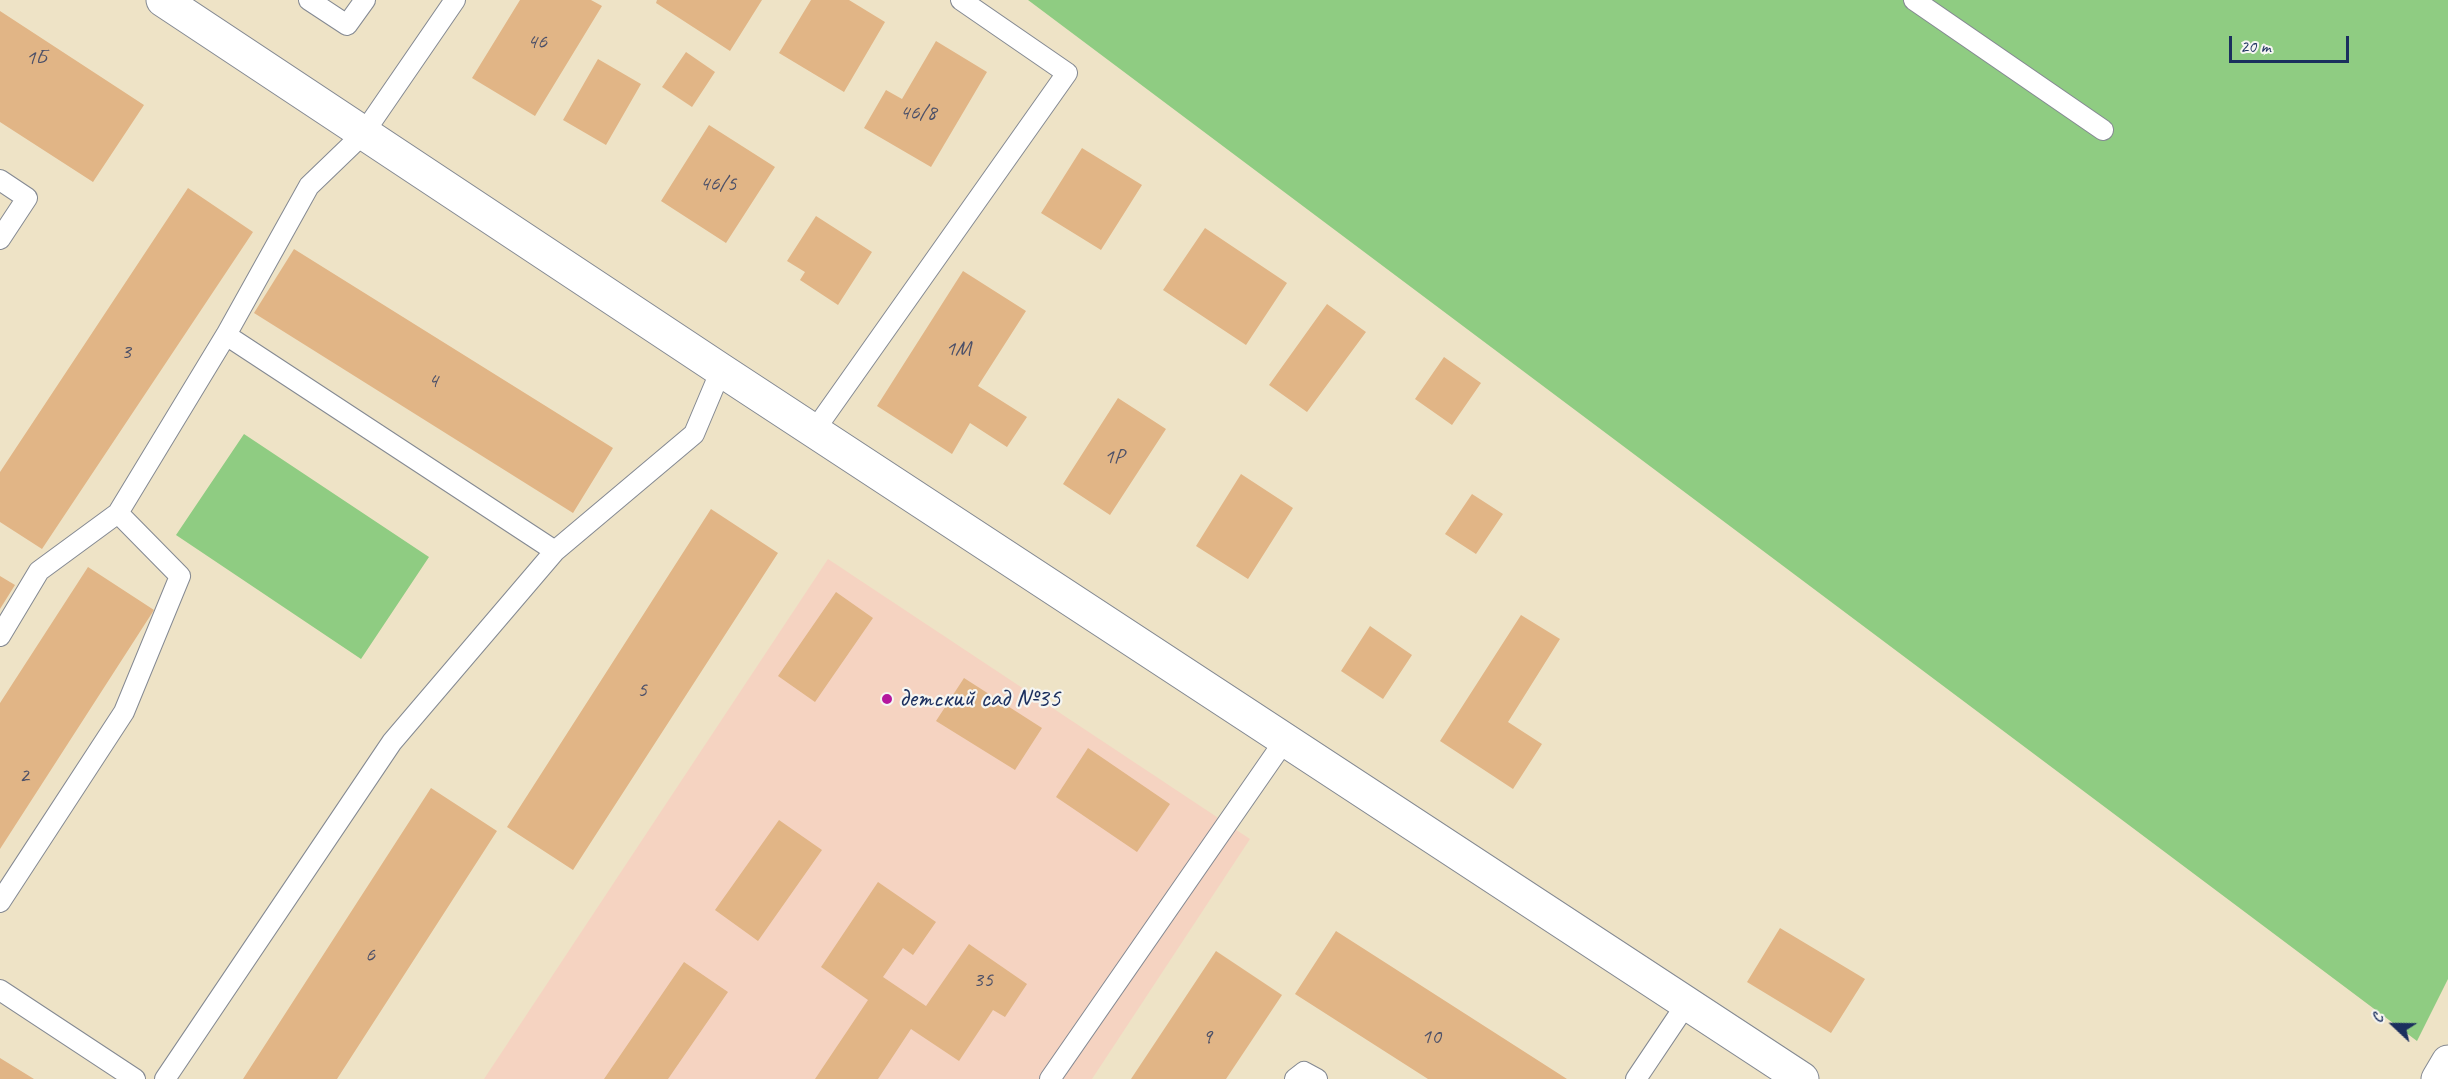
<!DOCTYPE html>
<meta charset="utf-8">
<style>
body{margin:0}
#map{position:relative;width:2448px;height:1079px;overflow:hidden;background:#eee3c6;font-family:Caveat,sans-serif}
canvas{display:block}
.north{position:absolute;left:2364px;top:995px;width:60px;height:60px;-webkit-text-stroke:4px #f6f6f2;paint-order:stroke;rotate:292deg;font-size:16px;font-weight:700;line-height:24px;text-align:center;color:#1b2f5e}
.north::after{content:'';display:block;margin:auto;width:21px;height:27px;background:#1b2f5e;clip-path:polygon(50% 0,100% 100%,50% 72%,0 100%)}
.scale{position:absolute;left:2229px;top:36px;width:120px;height:27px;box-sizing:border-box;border:3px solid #1b2f5e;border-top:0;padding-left:8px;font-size:18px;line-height:21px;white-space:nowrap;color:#1b2f5e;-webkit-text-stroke:4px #f6f6f2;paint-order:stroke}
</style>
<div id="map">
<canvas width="2448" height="1079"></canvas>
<div class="north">С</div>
<div class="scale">20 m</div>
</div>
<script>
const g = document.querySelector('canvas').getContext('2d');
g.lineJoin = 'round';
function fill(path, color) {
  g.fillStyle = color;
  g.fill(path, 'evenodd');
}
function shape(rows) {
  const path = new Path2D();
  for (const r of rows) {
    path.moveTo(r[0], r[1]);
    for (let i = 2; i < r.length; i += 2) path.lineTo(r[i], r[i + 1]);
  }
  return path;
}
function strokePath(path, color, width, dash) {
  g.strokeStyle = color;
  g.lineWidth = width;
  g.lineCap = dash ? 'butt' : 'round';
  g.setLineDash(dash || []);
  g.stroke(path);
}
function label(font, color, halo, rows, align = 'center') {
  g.font = font + ' Caveat,sans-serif';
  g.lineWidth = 4.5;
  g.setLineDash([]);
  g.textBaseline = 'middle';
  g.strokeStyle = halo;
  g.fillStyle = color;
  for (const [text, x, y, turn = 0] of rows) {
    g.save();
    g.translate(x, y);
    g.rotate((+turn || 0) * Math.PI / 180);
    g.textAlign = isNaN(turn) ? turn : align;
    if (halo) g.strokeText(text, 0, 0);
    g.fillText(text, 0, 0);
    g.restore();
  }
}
fill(shape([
 [828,559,1250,839,1092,1079,484,1079]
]), '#f5d3c1');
fill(shape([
 [1028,0,2448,0,2448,979,2417,1041],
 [244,434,429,557,361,659,176,535]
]), '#8fcc82');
fill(shape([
 [520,0,591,0,602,6,535,116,472,78],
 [657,0,762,0,730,51,656,3],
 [811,0,849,0,885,22,844,92,779,53],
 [0,11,144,105,93,182,0,122],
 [936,41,987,72,931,167,864,128,886,90,902,99],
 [686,52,715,72,692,107,662,87],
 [598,59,641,84,606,145,563,120],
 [709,125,775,167,726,243,661,201],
 [1082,148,1142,185,1101,250,1041,213],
 [188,188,253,232,42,549,0,522,0,472],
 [816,216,872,252,838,305,800,280,805,272,787,261],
 [1205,228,1287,283,1246,345,1163,290],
 [294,249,613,448,573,513,254,313],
 [963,271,1026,311,978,386,1027,417,1007,447,970,423,952,454,877,406],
 [1327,304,1366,332,1307,412,1269,385],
 [1444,357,1481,383,1452,425,1415,399],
 [1118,398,1166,429,1110,515,1063,484],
 [1241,474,1293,508,1248,579,1196,546],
 [1472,494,1503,514,1476,554,1445,534],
 [711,509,778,553,573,870,507,827],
 [88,567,154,610,0,849,0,703],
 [0,576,15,585,0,609],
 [836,592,873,618,815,702,778,676],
 [1521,615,1560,639,1508,722,1542,744,1513,789,1440,741],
 [1370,626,1412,655,1383,699,1341,671],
 [964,678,1042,728,1015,770,936,721],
 [1088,748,1170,804,1137,852,1056,797],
 [431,788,497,831,337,1079,243,1079],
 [779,820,822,850,758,941,715,910],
 [878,882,936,922,913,955,903,948,883,977,926,1006,969,944,1027,984,1005,1017,993,1010,959,1061,911,1029,878,1079,815,1079,868,1000,821,967],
 [1780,928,1865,979,1831,1033,1747,982],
 [1336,931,1567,1079,1428,1079,1295,994],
 [1216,951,1282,995,1226,1079,1131,1079],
 [684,962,728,992,668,1079,604,1079],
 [0,1058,34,1079,0,1079]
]), '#e1b586');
const service = shape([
 [309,0,347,25,365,0],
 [1914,0,2103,130],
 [0,180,27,198,0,239],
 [814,431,1067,73,961,0],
 [555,551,694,434,721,370],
 [0,636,39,571,118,513],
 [0,902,124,712,180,576,118,513,226,335,309,186,363,134,455,0],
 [0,990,135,1079],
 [165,1079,392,742,555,551,226,335],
 [1050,1079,1285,740],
 [1295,1079,1304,1072,1317,1079],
 [1636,1079,1687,1003]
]);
const minor = shape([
 [163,0,721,370,1802,1079],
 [2438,1079,2448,1062]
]);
strokePath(service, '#848992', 22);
strokePath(minor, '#848992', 35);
strokePath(service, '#fff', 20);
strokePath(minor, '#fff', 33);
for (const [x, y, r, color] of [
 [887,699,6,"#b5179e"]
]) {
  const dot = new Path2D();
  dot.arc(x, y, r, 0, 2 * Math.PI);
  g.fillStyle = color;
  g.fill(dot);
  strokePath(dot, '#f6f6f2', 2);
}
label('22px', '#4c5068', null, [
 ["46",537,42],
 ["1Б",36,58],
 ["46/8",918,113],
 ["46/5",718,184],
 ["1М",958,349],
 ["3",126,352],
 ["4",433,381],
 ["1Р",1114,457],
 ["5",642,690],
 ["2",24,776],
 ["6",370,955],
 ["35",983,980],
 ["9",1207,1037],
 ["10",1431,1037]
]);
label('26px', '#1b2f5e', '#f6f6f2', [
 ["детский сад №35",899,699]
], 'left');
</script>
